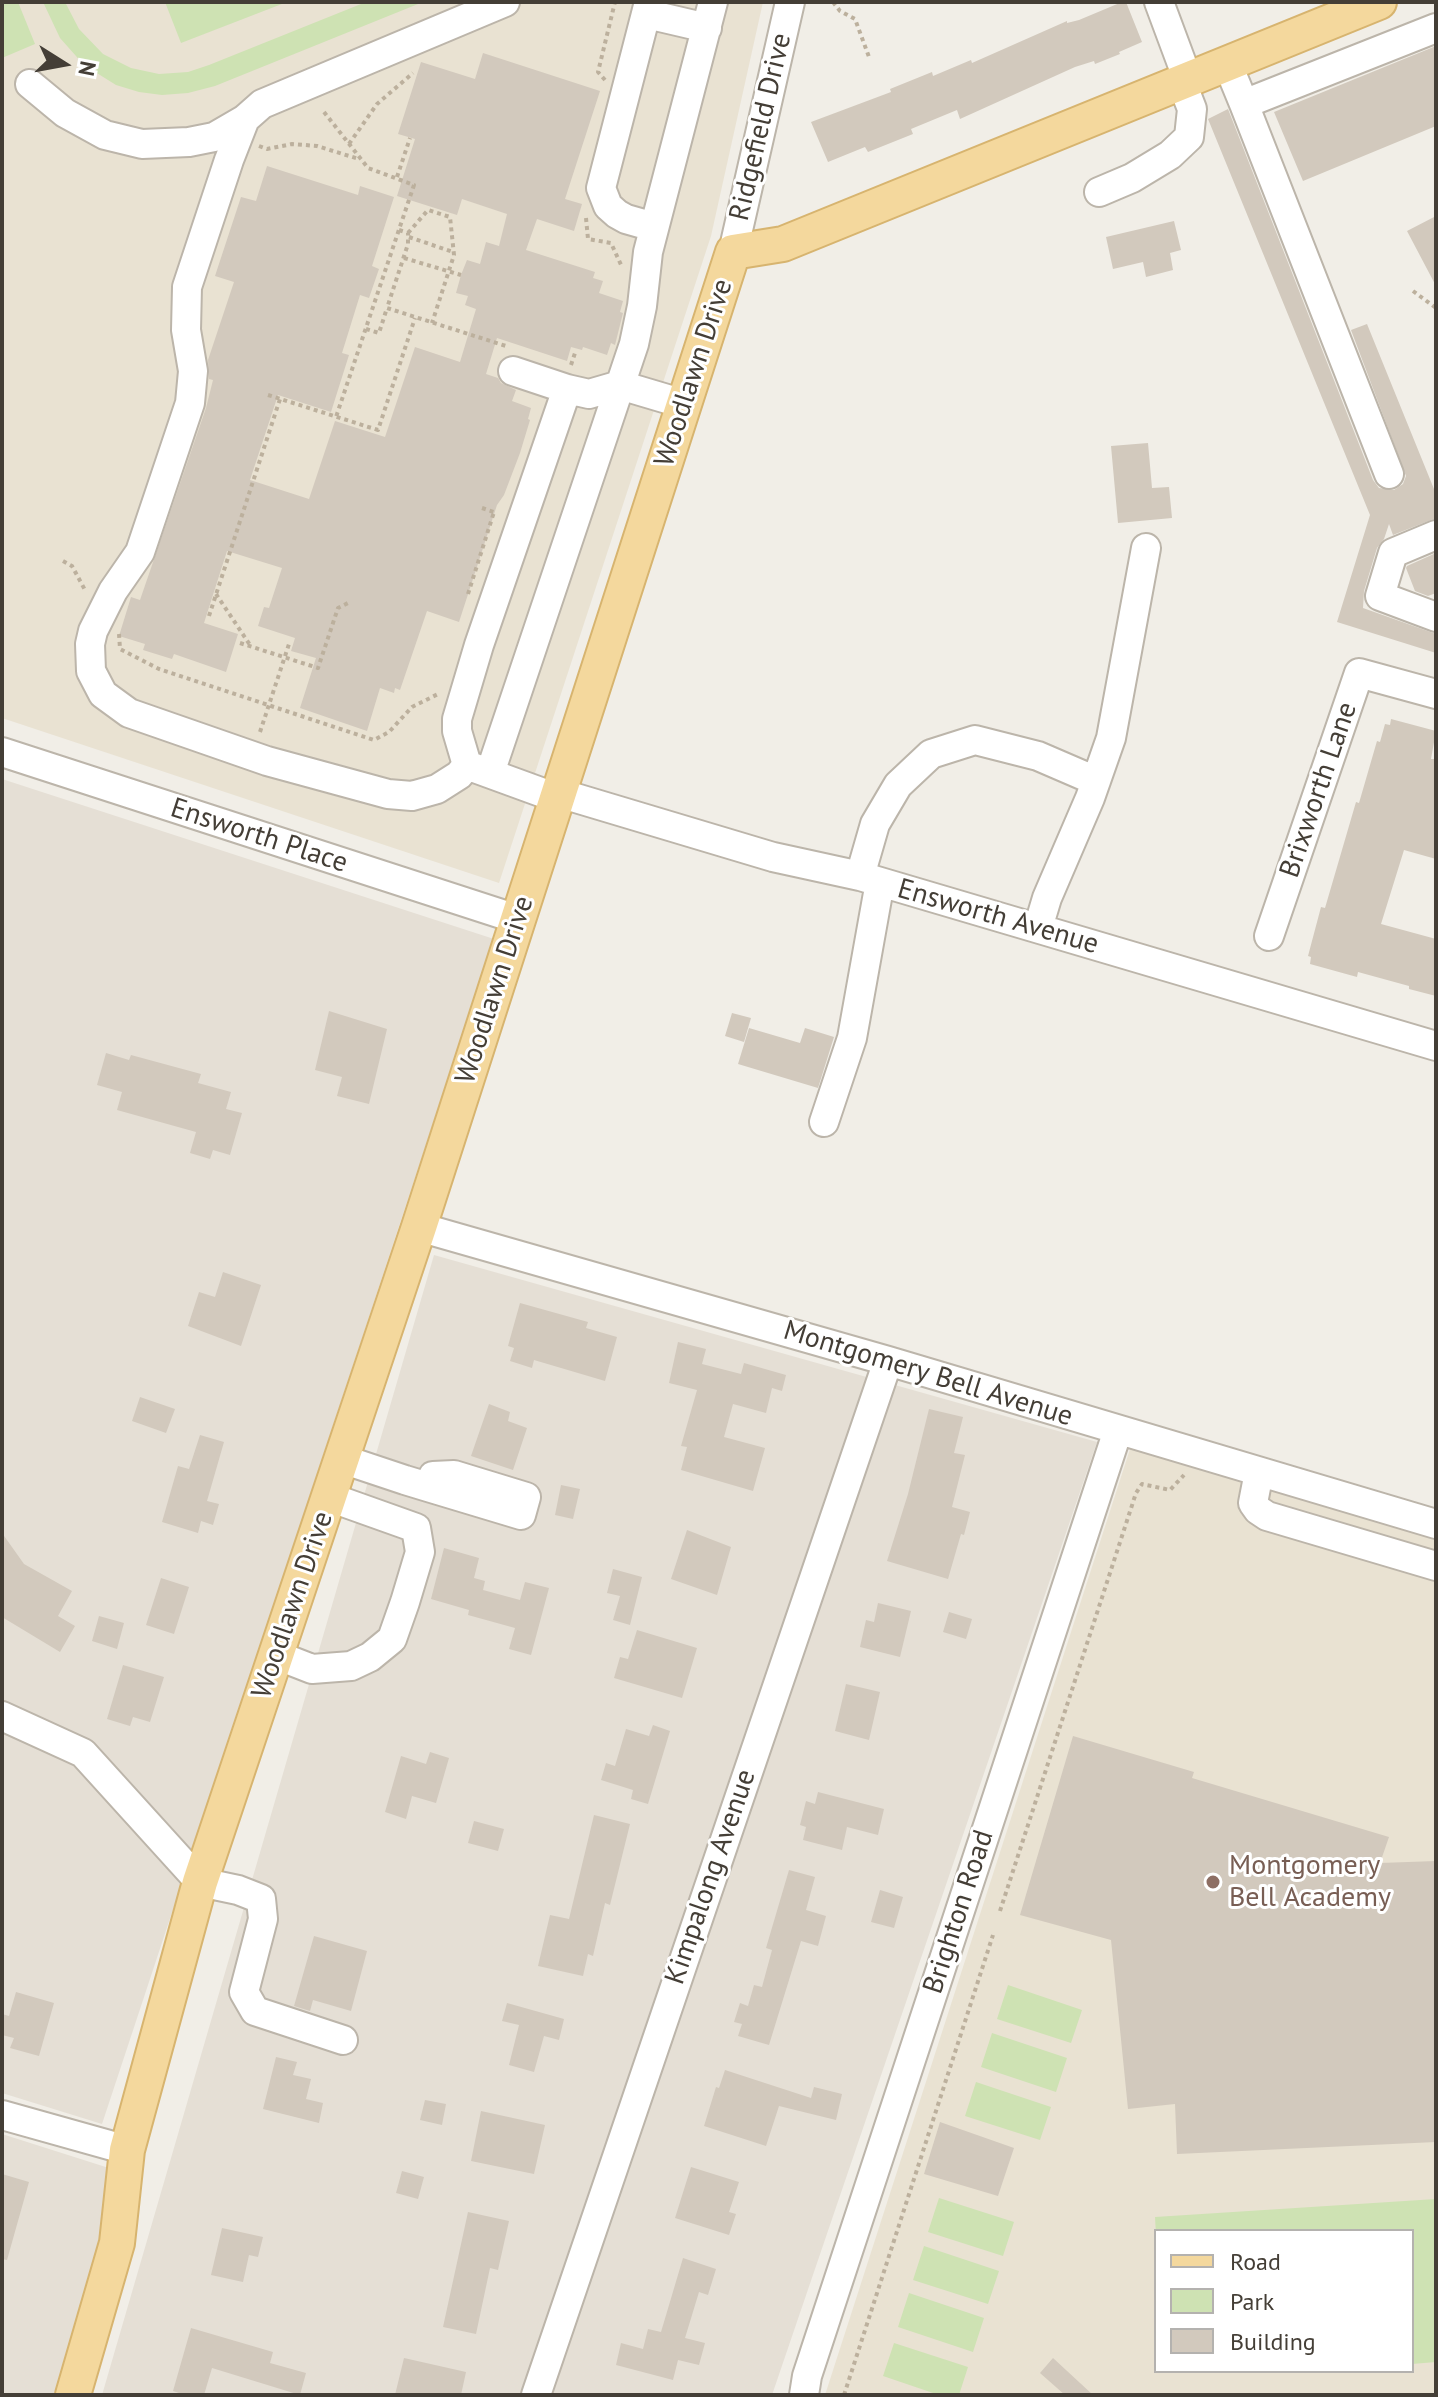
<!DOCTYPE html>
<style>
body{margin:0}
#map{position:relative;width:1438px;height:2397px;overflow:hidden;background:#f1eee7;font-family:"PT Sans",sans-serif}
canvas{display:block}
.frame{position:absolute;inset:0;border:4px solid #443e36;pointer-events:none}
.legend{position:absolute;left:1154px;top:2229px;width:260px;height:144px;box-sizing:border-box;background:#fff;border:2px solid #b4b2af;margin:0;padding:10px 14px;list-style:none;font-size:24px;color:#443e36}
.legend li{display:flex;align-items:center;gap:16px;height:40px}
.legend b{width:40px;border:2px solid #b4b2af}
.north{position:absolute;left:24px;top:24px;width:80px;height:80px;-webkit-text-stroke:6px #fff;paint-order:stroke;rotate:101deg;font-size:22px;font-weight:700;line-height:32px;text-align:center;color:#443e36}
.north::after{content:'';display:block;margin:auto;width:28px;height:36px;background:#443e36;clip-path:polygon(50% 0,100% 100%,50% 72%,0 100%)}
</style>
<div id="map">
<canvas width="1438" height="2397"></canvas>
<div class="frame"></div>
<ul class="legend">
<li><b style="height:10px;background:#f4d89d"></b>Road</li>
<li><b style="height:22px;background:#cee2b3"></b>Park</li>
<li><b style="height:22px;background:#d2c9bd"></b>Building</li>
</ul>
<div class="north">N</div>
</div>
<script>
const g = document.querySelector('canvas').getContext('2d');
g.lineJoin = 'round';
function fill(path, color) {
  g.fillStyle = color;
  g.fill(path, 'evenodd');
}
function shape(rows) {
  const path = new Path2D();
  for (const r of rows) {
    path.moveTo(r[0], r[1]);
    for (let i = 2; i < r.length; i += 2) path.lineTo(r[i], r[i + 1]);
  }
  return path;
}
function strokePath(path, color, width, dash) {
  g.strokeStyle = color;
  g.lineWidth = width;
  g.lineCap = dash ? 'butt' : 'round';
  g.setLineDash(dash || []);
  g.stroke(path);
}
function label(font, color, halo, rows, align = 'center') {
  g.font = font + ' "PT Sans",sans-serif';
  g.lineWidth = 6;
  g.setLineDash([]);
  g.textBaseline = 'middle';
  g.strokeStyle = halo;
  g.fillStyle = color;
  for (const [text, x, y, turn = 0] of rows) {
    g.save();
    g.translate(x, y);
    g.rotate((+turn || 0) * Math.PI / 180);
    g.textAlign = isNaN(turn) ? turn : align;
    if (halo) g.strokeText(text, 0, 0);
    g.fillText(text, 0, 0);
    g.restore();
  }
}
fill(shape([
 [2,779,494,939,102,2124,2,2093],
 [434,1255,1097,1442,772,2395,102,2395],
 [2,2134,112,2169,110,2227,63,2395,2,2395]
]), '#e5dfd5');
fill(shape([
 [2,2,763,2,711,236,499,883,2,718],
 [1131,1446,1436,1534,1436,2395,825,2395],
 [1156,2231,1412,2231,1412,2371,1156,2371]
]), '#e9e2d2');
fill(shape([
 [2,2,18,2,35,44,2,58],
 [43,2,65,2,79,29,103,54,131,68,159,74,188,72,209,65,366,2,423,2,215,86,188,93,162,95,139,92,116,85,84,65,60,38],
 [165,2,287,2,181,43],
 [1008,1985,1082,2010,1071,2043,997,2019],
 [992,2033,1067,2058,1056,2092,981,2067],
 [976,2082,1051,2107,1040,2140,965,2116],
 [939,2198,1014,2222,1003,2256,928,2232],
 [1436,2199,1436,2362,1412,2364,1412,2231,1156,2231,1156,2235,1155,2217],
 [924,2246,999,2271,988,2304,913,2280],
 [909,2293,984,2318,973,2352,898,2327],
 [894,2343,968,2367,959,2395,939,2395,883,2376]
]), '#cee2b3');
fill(shape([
 [1122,2,1126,2,1142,42,1119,52,1120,54,1095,64,1094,61,1075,67,960,119,957,110,911,129,913,134,868,152,865,147,828,162,811,122,891,92,890,89,932,72,933,76,971,60,972,63,1067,21,1067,23,1079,20],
 [1436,46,1436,126,1303,181,1274,112],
 [483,53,600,91,565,199,582,204,574,231,537,219,526,250,595,272,593,278,603,281,599,293,623,301,620,312,623,313,615,345,611,343,607,355,583,347,582,350,571,347,567,361,497,338,486,374,498,378,501,383,516,390,512,401,531,408,528,419,530,420,520,453,504,495,497,505,459,622,427,611,400,690,395,688,394,693,380,688,367,731,300,708,316,658,291,651,295,638,258,626,264,607,269,608,282,568,227,551,204,623,238,634,226,672,174,654,172,659,143,650,145,644,119,636,131,597,140,600,206,408,213,380,209,379,208,360,234,282,215,276,241,197,256,201,267,166,358,195,360,186,394,197,372,266,379,269,369,298,360,295,342,353,349,355,331,412,278,395,250,480,309,499,335,421,385,437,415,347,460,362,476,309,465,305,468,296,456,293,461,275,467,260,480,264,486,242,499,246,507,214,462,199,457,215,397,196,415,139,398,134,421,62,475,79],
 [1228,109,1373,480,1379,488,1394,490,1403,484,1406,476,1351,330,1367,324,1436,494,1436,518,1393,535,1389,524,1384,539,1377,548,1364,591,1363,608,1436,634,1436,653,1337,622,1370,515,1208,119],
 [1436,216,1436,286,1407,231],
 [1174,221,1181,250,1170,253,1173,270,1146,277,1143,262,1113,269,1106,237],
 [1148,443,1152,488,1169,487,1172,518,1118,523,1111,446],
 [1436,553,1436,593,1428,596,1415,591,1406,568,1407,566],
 [1391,719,1436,731,1431,759,1436,759,1436,859,1404,850,1381,924,1436,939,1436,996,1409,989,1409,986,1358,972,1357,977,1310,964,1311,957,1308,956,1321,907,1325,908,1356,802,1359,803,1377,741,1380,742,1385,724,1390,725],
 [329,1011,387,1029,369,1104,337,1096,342,1077,315,1070],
 [732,1013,751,1018,744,1042,725,1036],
 [749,1028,800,1043,805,1028,834,1037,818,1088,738,1064],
 [106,1053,129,1060,131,1055,201,1074,198,1083,231,1092,226,1109,242,1113,230,1155,213,1150,210,1159,190,1153,196,1132,117,1110,122,1092,97,1085],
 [223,1272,261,1285,241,1346,188,1326,199,1292,215,1297],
 [520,1303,588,1322,586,1328,617,1337,605,1381,534,1360,532,1368,510,1361,514,1348,508,1346],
 [678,1342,706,1349,702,1364,741,1374,744,1363,786,1375,782,1391,772,1388,766,1413,733,1404,724,1437,765,1448,753,1491,681,1470,687,1447,681,1446,697,1390,669,1383],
 [140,1397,175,1409,166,1433,132,1421],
 [489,1404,510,1412,508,1421,527,1428,513,1470,471,1456],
 [929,1409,963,1417,954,1453,965,1455,952,1507,970,1512,964,1535,961,1534,948,1579,887,1561,908,1494],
 [200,1435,224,1442,207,1501,219,1504,213,1525,201,1521,198,1533,162,1522,178,1466,189,1469],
 [561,1485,580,1489,573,1519,555,1515],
 [687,1530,731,1547,717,1595,671,1579],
 [2,1533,24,1564,72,1591,58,1616,75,1626,60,1652,2,1617],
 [444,1548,479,1558,474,1578,485,1581,483,1590,520,1600,525,1582,549,1588,531,1655,509,1649,515,1628,468,1615,469,1610,431,1599],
 [613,1569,642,1577,630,1625,613,1620,620,1596,607,1593],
 [161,1578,189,1587,174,1634,146,1625],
 [878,1603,911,1611,900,1657,860,1647,866,1620,874,1622],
 [949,1612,972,1619,966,1639,943,1632],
 [99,1616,124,1623,117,1649,92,1641],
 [637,1630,697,1648,682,1698,614,1678,620,1657,628,1659],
 [123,1665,164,1677,150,1722,133,1717,130,1726,107,1719],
 [846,1684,880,1692,869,1740,835,1731],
 [653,1725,670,1731,648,1804,631,1799,633,1790,601,1780,606,1763,615,1766,626,1729,649,1736],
 [1073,1736,1194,1772,1192,1778,1389,1837,1380,1863,1436,1861,1436,2142,1177,2154,1175,2104,1128,2109,1111,1940,1020,1915],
 [430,1752,449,1758,436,1803,412,1796,406,1819,385,1812,401,1756,426,1764],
 [818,1792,884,1809,878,1835,847,1827,842,1850,803,1840,806,1827,800,1825,806,1801,815,1804],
 [594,1815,630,1824,610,1905,605,1903,593,1956,588,1954,583,1976,538,1966,550,1915,569,1919],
 [474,1821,504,1829,498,1851,468,1843],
 [789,1870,815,1877,806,1910,826,1916,818,1946,801,1941,769,2045,738,2036,742,2024,734,2022,740,2003,748,2006,754,1985,762,1987,772,1950,766,1948],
 [880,1890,903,1897,894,1928,871,1922],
 [314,1936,367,1951,351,2011,313,2000,310,2011,294,2006],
 [16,1992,54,2003,39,2056,10,2048,14,2038,2,2035,2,2014,9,2016],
 [507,2003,564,2019,559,2040,544,2036,534,2072,509,2065,519,2025,502,2021],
 [276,2057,297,2062,293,2075,311,2079,306,2099,323,2103,319,2123,263,2109],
 [725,2070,811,2098,814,2087,842,2094,836,2120,779,2106,766,2146,704,2126,716,2087,719,2088],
 [425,2100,446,2104,442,2125,420,2120],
 [481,2111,545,2125,534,2174,471,2161],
 [940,2122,1014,2148,998,2196,924,2174],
 [691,2167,739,2182,729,2212,736,2214,729,2235,675,2218],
 [402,2171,424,2177,418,2199,396,2193],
 [2,2174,29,2182,7,2260,2,2259],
 [468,2212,509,2221,498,2270,490,2268,476,2334,443,2327],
 [222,2228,263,2237,258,2257,249,2255,243,2282,211,2275],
 [683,2258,716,2269,708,2295,699,2292,685,2338,705,2343,699,2365,678,2360,673,2380,616,2365,621,2343,643,2349,648,2329,661,2332],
 [191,2328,273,2352,270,2363,306,2373,300,2395,212,2368,204,2395,185,2395,173,2391],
 [404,2358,466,2372,461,2395,395,2395],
 [1053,2358,1093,2395,1065,2395,1040,2373]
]), '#d2c9bd');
const minor = shape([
 [649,2,601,188,608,206,617,214,626,219,654,227],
 [1159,2,1188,80],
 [647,14,707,28],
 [1228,65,1244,104,1436,28],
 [30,84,65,113,105,135,142,144,189,142,214,137,245,119,262,104,505,2],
 [1244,104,1389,474],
 [245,119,229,160,187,287,186,330,193,371,190,403,140,552,113,591,93,631,90,644,91,671,103,694,129,713,267,761,388,794,412,796,437,789,459,775,467,765],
 [1099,192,1132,178,1170,155,1189,137,1192,109,1182,83],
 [733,252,790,2],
 [513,371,567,389],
 [1436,535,1393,553,1380,596,1436,617],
 [2,752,517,919],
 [467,765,457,731,457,719,479,645,567,389,589,394,620,385,684,404],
 [472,767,557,798],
 [490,773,634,344,642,306,648,252,713,2],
 [559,793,773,857,860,876,1436,1046],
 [860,876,875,824,898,785,931,754,975,740,1038,756,1096,781],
 [1038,928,1047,898,1090,798,1111,738,1146,548],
 [1269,936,1359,673,1436,694],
 [824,1122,852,1038,880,882],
 [419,1227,888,1361,1436,1524],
 [342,1459,405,1480,428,1487,521,1515,526,1497,454,1475,433,1476,428,1487],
 [1259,1472,1253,1503,1258,1510,1267,1516,1436,1566],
 [276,1655,312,1669,351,1666,370,1657,392,1639,405,1602,420,1552,416,1528,329,1497],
 [2,1716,83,1753,200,1882,238,1890,261,1899,263,1919,244,1992,255,2011,343,2040],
 [2,2115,127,2150],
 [536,2395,888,1361],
 [804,2395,807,2376,1118,1430]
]);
const major = shape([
 [73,2395,117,2243,127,2150,200,1882,419,1227,733,252,783,244,1379,2]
]);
strokePath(minor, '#bcb5aa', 32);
strokePath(major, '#d7b46f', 38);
strokePath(shape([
 [833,2,840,11,855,19,869,57],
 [605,80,598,72,615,2],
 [324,112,368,168,414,185,336,417],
 [349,144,377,104,413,73],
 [259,146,267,149,292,144,317,146,359,159],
 [397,177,410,138],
 [586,218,588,239,611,243,622,267],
 [399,230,408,233,408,244,387,308,506,346],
 [408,233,428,210,450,217,454,255,432,323],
 [409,237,453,252],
 [404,258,461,275],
 [1413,291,1436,308],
 [366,329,379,333,387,308],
 [571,365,575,353],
 [268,395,378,430,415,318],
 [482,508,494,512],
 [63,561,72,566,85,590],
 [216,594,250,645],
 [468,594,494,512],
 [209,616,280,399],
 [119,634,120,649,159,669,374,740,389,732,412,707,438,694],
 [240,643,318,668,338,608,350,602],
 [260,732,290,641],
 [1000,1911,1136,1493,1142,1484,1170,1490,1184,1475],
 [844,2395,993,1935]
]), '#bcb09d', 4, [4, 4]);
strokePath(minor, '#fff', 28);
strokePath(major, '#f4d89d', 34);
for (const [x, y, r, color] of [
 [1213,1882,8,"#8d6e63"]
]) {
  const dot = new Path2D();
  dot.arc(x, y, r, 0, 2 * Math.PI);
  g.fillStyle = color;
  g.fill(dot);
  strokePath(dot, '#fff', 3);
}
label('28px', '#443e36', '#fff', [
 ["Ridgefield Drive",761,127,-77],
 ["Woodlawn Drive",694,373,-72],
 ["Brixworth Lane",1319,790,-71],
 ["Ensworth Place",259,836,18],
 ["Ensworth Avenue",998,917,16],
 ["Woodlawn Drive",495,990,-72],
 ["Montgomery Bell Avenue",928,1374,17],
 ["Woodlawn Drive",293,1605,-71],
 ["Kimpalong Avenue",711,1877,-71],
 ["Brighton Road",959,1912,-72]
]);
label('28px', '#785e54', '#fff', [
 ["Montgomery",1229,1866],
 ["Bell Academy",1229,1898]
], 'left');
</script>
